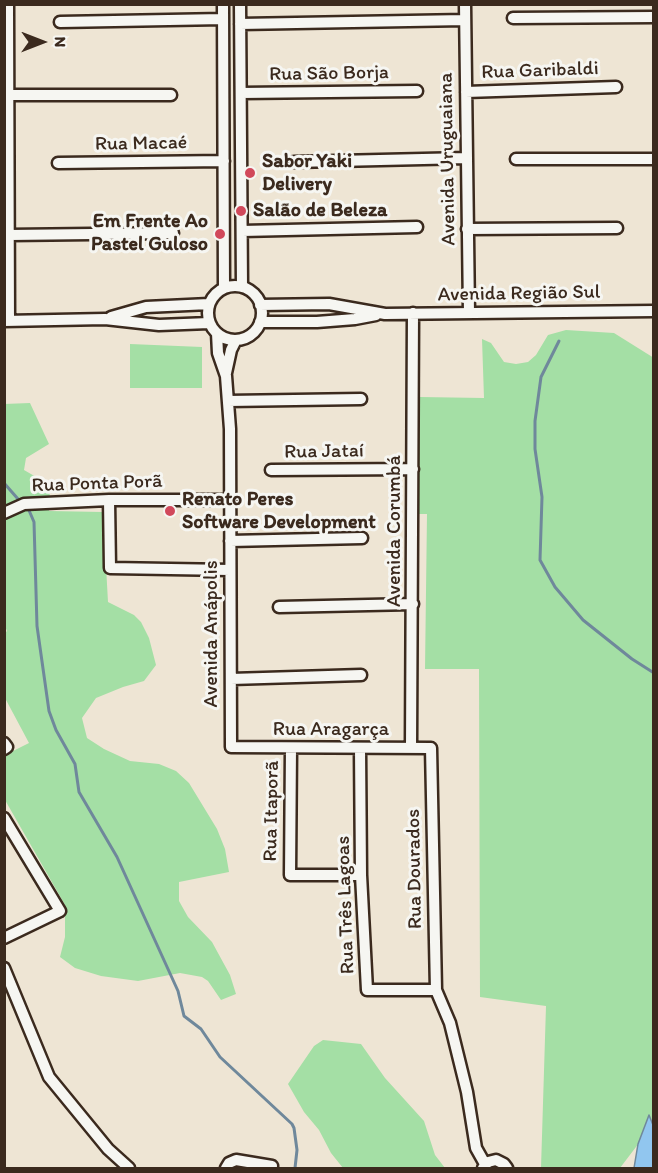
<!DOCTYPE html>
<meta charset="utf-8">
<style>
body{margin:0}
#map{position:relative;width:658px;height:1173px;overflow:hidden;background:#eee5d4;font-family:Itim,sans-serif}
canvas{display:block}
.frame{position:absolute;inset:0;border:6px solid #3b2a1e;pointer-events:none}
.north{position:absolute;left:12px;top:12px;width:60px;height:60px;-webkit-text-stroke:4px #f6f6f2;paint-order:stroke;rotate:90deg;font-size:16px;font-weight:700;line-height:24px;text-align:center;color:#3b2a1e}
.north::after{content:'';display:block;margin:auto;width:21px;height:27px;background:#3b2a1e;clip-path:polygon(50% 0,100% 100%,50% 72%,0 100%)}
</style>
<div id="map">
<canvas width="658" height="1173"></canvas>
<div class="frame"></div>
<div class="north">N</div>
</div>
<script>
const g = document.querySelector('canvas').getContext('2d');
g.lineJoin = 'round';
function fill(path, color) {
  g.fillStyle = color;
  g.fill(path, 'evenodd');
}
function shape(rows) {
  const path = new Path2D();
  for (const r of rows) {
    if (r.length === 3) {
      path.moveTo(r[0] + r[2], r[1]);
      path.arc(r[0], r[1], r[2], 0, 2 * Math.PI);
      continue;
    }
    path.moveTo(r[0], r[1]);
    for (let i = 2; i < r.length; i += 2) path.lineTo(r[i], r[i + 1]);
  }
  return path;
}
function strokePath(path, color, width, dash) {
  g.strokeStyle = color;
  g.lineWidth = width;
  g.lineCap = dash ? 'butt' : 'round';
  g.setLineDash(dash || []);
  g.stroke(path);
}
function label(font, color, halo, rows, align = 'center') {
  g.font = font + ' Itim,sans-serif';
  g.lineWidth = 6;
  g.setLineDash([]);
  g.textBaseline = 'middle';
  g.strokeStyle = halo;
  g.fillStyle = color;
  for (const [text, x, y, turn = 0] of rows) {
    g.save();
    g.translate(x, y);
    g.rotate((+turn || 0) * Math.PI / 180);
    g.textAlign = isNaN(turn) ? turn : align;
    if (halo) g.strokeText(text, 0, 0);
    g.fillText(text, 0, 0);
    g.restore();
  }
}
fill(shape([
 [566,330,614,333,654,358,654,1125,649,1116,639,1143,620,1168,541,1168,546,1006,480,997,479,669,425,669,427,514,417,514,420,397,484,398,482,339,491,343,504,362,516,364,528,362,536,355,548,335],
 [130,344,202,347,202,388,130,388],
 [30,403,49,444,26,458,24,470,50,485,49,511,103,512,108,602,134,615,141,622,149,638,156,665,144,681,123,687,96,698,82,718,87,738,104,749,130,761,159,764,176,771,189,783,217,829,225,849,229,872,179,882,179,901,188,917,212,942,230,975,236,994,221,1000,208,981,202,977,180,973,138,981,101,976,75,968,60,957,65,937,65,905,5,800,5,755,29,743,5,698,4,634,7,631,4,624,4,404],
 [323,1040,361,1044,385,1078,424,1121,435,1155,445,1168,343,1168,331,1153,319,1130,304,1112,288,1084,314,1046]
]), '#a4dfa5');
const water = shape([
 [649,1115,653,1125,653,1168,634,1168,638,1144,649,1115]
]);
fill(water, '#91c6ef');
strokePath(water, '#6f889b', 1.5);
strokePath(shape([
 [559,341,541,377,535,421,535,449,542,497,540,560,555,587,583,620,632,659,654,673],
 [4,483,18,499],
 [28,508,34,522,37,626,49,711,56,730,75,764,79,792,117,857,178,991,184,1016,201,1029,220,1057,292,1124,294,1128,297,1150,295,1168]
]), '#6f889b', 3);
const minor = shape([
 [8,4,9,321],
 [223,4,224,288],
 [240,4,242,287],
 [465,4,469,313],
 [513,18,654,17],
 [60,22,223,19],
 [240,24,465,20],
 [466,92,616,87],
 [241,93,417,91],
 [8,95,171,95],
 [516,159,654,159],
 [294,162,466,158],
 [58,163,224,161],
 [467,229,617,228],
 [242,231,417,227],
 [10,235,173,233],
 [235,313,27],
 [260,305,329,304,385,314,654,311],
 [111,317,146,307,209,304],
 [4,321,105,319,159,325,209,323],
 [260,322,317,322,355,319,376,315],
 [217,333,218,353,226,376,230,429,231,747,431,748,436,990,450,1023,467,1092,476,1148,485,1164],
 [226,373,231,350,236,340],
 [228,401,361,399],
 [271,470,413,469],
 [109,500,110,568,230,570],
 [4,513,24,504,109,500,229,500],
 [230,541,362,538],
 [279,607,413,604],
 [231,679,361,675],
 [4,743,7,747,4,749],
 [291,748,290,875,361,875],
 [411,748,413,313],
 [360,749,361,875,367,990,436,990],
 [4,818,60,911,4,938],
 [4,968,49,1077,108,1149,129,1168],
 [226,1168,229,1163,236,1160,272,1166],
 [483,1168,488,1162,496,1160,504,1164,507,1168]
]);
strokePath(minor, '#3b2a1e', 15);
strokePath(minor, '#f6f6f2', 10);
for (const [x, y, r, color] of [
 [250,173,6,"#d1495b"],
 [241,211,6,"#d1495b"],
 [220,234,6,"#d1495b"],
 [170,511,6,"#d1495b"]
]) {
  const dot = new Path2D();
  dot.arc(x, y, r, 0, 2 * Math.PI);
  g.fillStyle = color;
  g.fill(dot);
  strokePath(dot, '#f6f6f2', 2);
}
label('20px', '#3b2a1e', '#f6f6f2', [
 ["Rua Garibaldi",540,71,-2],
 ["Rua São Borja",329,74,-1],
 ["Rua Macaé",141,144,-1],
 ["Avenida Uruguaiana",448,159,-91],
 ["Avenida Região Sul",519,294,-1],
 ["Rua Jataí",324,452,-1],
 ["Rua Ponta Porã",97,484,-2],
 ["Avenida Corumbá",395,531,-90],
 ["Avenida Anápolis",212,634,-90],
 ["Rua Aragarça",331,730],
 ["Rua Itaporã",272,811,-89],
 ["Rua Dourados",415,869,-91],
 ["Rua Três Lagoas",346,905,-92]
]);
label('bold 20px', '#3b2a1e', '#f6f6f2', [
 ["Sabor Yaki",262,162],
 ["Delivery",262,185],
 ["Salão de Beleza",253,211],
 ["Em Frente Ao",208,222,"right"],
 ["Pastel Guloso",208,245,"right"],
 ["Renato Peres",182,500],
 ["Software Development",182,523]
], 'left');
</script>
